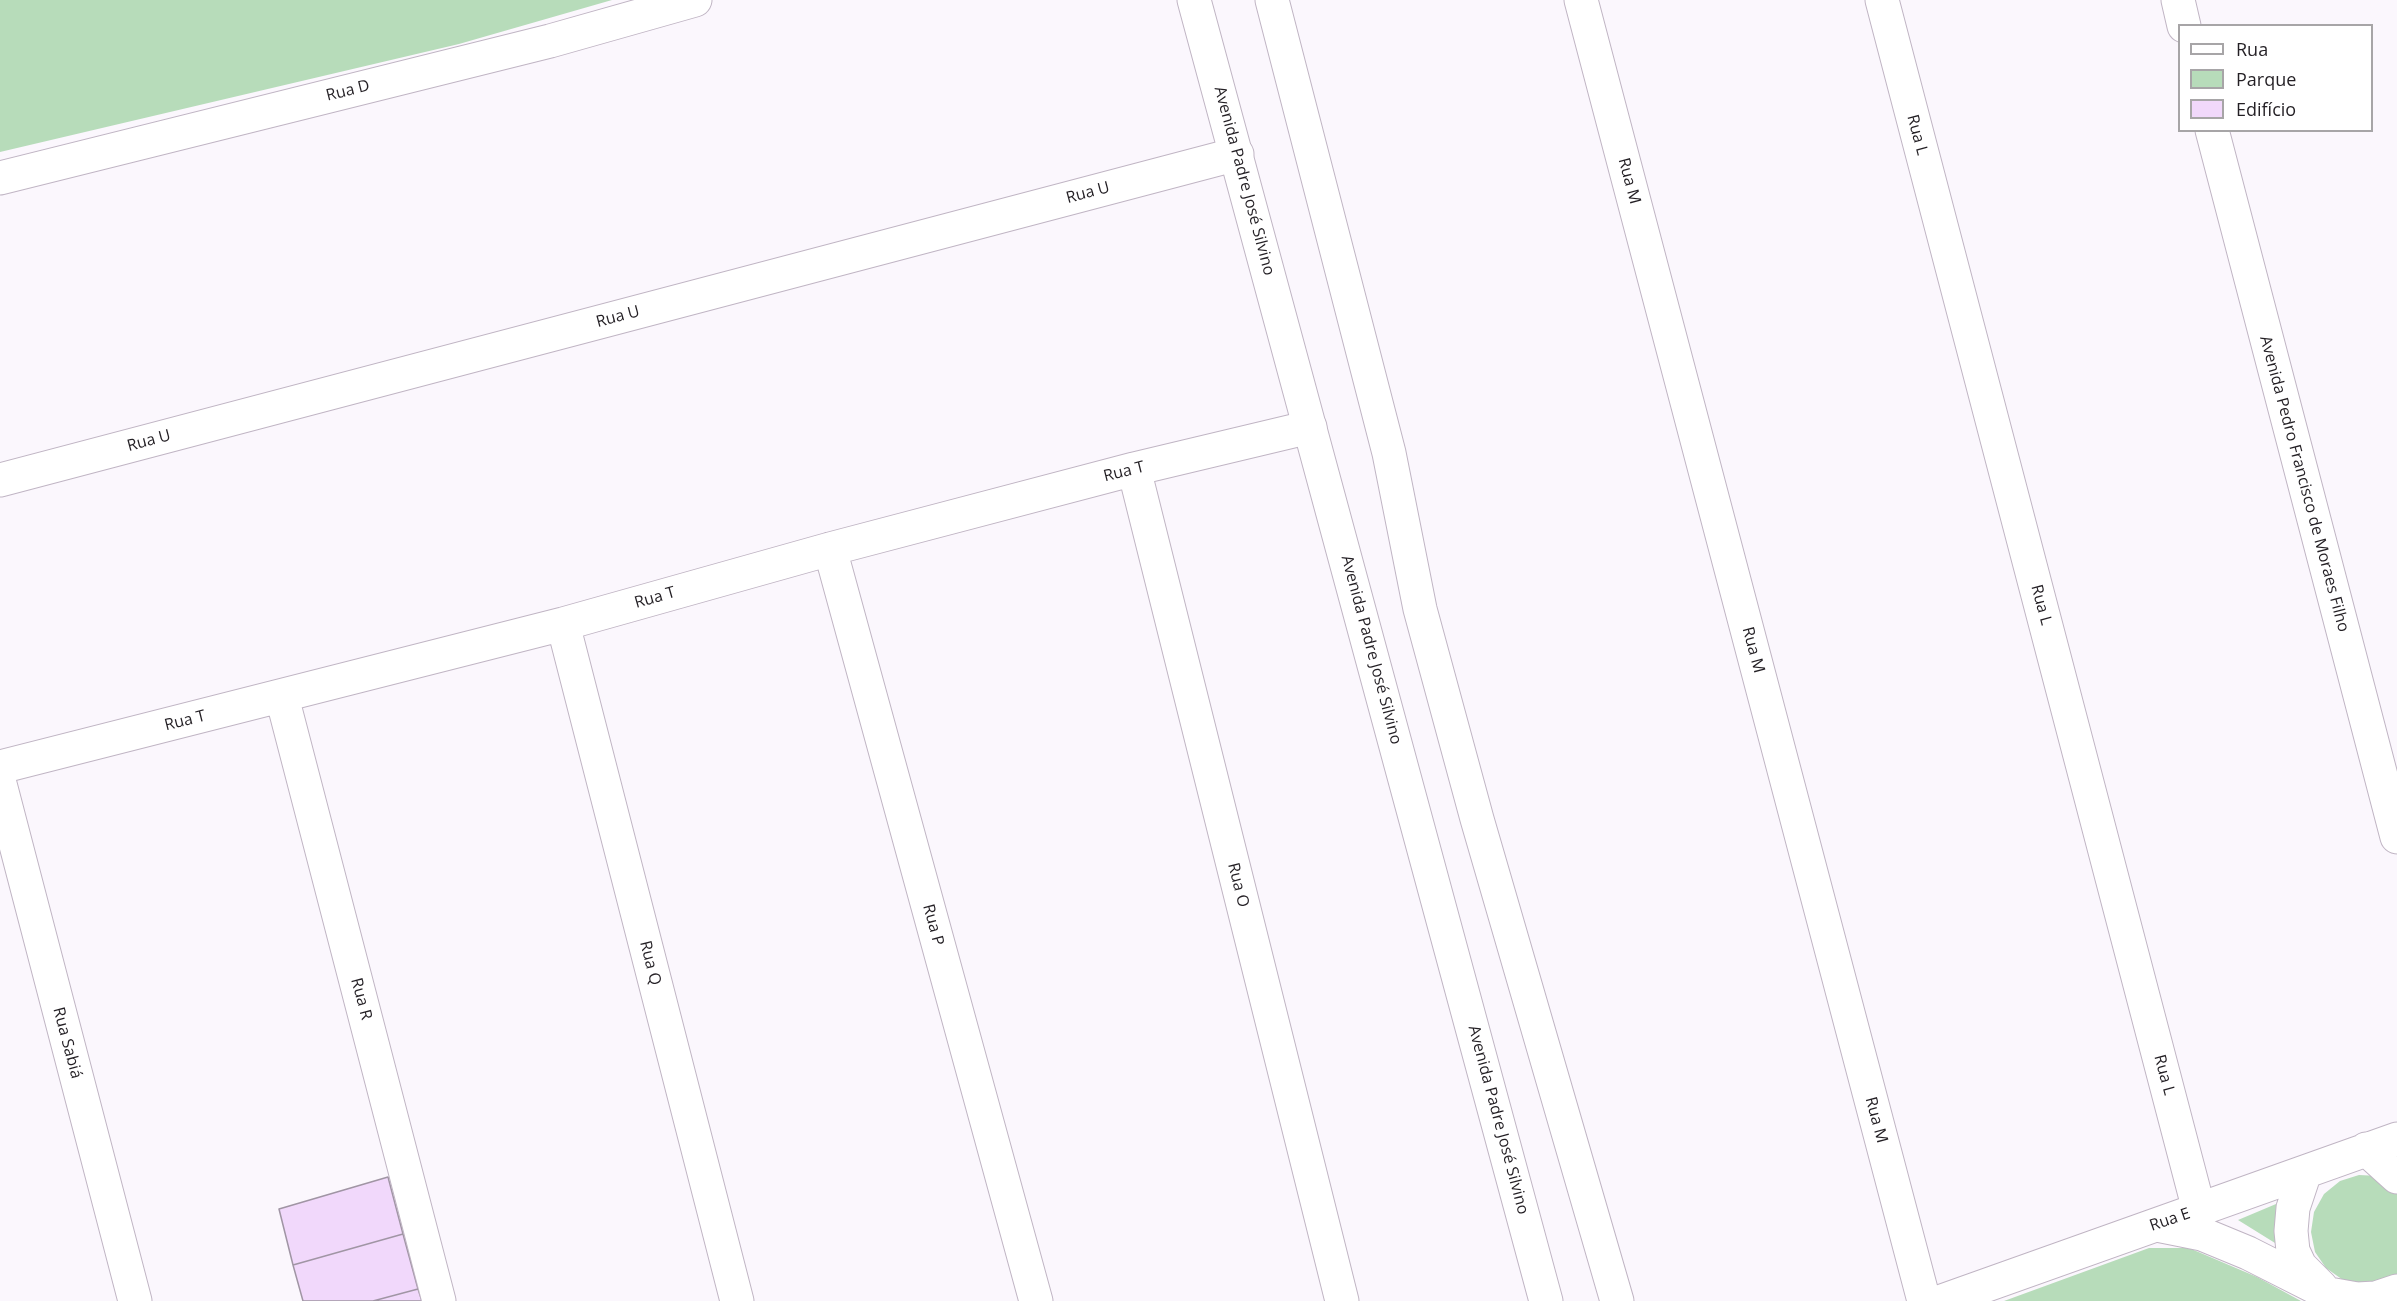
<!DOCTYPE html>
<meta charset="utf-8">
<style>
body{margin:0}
#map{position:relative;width:2397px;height:1301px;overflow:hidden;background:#fbf7fd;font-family:"Open Sans",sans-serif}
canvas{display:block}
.legend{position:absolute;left:2178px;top:24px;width:195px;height:108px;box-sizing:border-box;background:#fff;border:2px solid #a7a5a7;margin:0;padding:8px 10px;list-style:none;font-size:18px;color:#231f24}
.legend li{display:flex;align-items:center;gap:12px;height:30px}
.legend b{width:30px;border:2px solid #a7a5a7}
</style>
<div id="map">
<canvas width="2397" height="1301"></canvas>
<ul class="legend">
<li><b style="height:8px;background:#fff"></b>Rua</li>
<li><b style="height:16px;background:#b7dcba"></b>Parque</li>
<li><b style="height:16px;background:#f1d8fb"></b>Edifício</li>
</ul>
</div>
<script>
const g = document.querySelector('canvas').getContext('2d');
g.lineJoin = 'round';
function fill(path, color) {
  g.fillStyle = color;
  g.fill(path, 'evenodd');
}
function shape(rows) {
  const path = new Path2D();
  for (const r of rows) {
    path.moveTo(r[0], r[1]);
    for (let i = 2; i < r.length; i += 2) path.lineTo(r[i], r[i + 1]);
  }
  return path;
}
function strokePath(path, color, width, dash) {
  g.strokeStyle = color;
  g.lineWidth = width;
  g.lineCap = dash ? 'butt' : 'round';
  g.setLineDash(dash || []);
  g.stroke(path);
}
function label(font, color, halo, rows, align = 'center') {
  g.font = font + ' "Open Sans",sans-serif';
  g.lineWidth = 6;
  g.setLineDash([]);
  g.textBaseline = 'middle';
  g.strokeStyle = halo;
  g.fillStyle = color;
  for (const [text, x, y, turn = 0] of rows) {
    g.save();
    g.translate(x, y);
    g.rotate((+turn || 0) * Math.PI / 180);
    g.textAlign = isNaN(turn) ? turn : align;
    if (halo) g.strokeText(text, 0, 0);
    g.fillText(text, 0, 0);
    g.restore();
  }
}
fill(shape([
 [0,0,612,0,459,44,0,152],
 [2359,1175,2379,1176,2397,1184,2397,1276,2363,1285,2343,1280,2326,1268,2315,1252,2311,1232,2314,1212,2324,1194,2340,1181],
 [2276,1204,2275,1243,2238,1220],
 [2149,1248,2189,1248,2257,1277,2301,1301,2004,1301]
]), '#b7dcba');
const building = shape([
 [388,1177,403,1234,293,1265,279,1209,388,1177],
 [403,1234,418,1289,373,1301,303,1301,293,1265,403,1234],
 [418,1289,422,1301,373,1301,418,1289]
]);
fill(building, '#f1d8fb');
strokePath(building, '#a095a4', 1.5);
const street = shape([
 [1581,0,1924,1301],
 [1882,0,2199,1210],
 [2178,0,2184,26],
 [2212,130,2397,837],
 [0,178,550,41,695,0],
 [1134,469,1342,1301],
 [0,480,1237,154],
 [830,549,1036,1301],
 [563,624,737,1301],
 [282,697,439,1301],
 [0,767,563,624,830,549,1134,469,1310,427],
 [0,784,135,1301]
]);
const secondary = shape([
 [1194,0,1546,1301],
 [1272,0,1389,453,1420,609,1477,819,1617,1301],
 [2366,1149,2397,1177],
 [2305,1172,2293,1208,2291,1231,2293,1251,2300,1266,2321,1287],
 [2157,1225,2202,1234,2248,1253,2329,1294,2357,1299,2376,1298,2397,1291],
 [1942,1301,2397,1139]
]);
strokePath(street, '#c0b5c4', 35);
strokePath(secondary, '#c0b5c4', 35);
strokePath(street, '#fff', 33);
strokePath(secondary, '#fff', 33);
label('16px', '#231f24', '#fff', [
 ["Rua D",348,91,-14],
 ["Rua L",1917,135,75],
 ["Avenida Padre José Silvino",1244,181,75],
 ["Rua M",1629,181,75],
 ["Rua U",1088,193,-15],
 ["Rua U",618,317,-15],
 ["Rua U",149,441,-15],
 ["Rua T",1124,472,-14],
 ["Avenida Pedro Francisco de Moraes Filho",2304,484,75],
 ["Rua T",655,598,-16],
 ["Rua L",2041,605,75],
 ["Avenida Padre José Silvino",1371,650,75],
 ["Rua M",1753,650,75],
 ["Rua T",185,721,-14],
 ["Rua O",1238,885,76],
 ["Rua P",933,925,75],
 ["Rua Q",650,963,76],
 ["Rua R",361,999,75],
 ["Rua Sabiá",67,1043,75],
 ["Rua L",2164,1075,75],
 ["Avenida Padre José Silvino",1498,1120,75],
 ["Rua M",1876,1120,75],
 ["Rua E",2170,1220,-19]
]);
</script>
